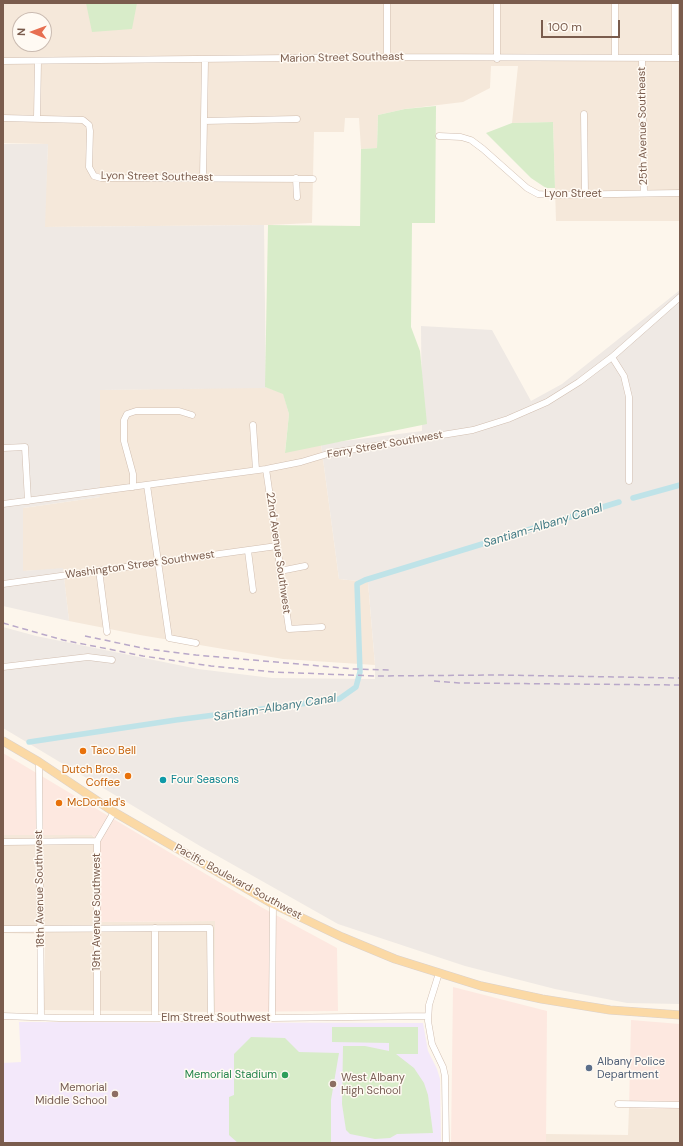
<!DOCTYPE html>
<style>
body{margin:0}
#map{position:relative;width:683px;height:1146px;overflow:hidden;background:#fdf6ec;font-family:"DM Sans",sans-serif}
canvas{display:block}
.frame{position:absolute;inset:0;border:4px solid #7a5c4d;pointer-events:none}
.north{position:absolute;left:12px;top:12px;width:40px;height:40px;box-sizing:border-box;background:#fffaf3;border:1px solid #cabbb1;border-radius:50%;rotate:271deg;font-size:11px;font-weight:700;line-height:16px;text-align:center;color:#7a5c4d}
.north::after{content:'';display:block;margin:auto;width:14px;height:18px;background:#e76f51;clip-path:polygon(50% 0,100% 100%,50% 72%,0 100%)}
.scale{position:absolute;left:541px;top:20px;width:79px;height:18px;box-sizing:border-box;border:2px solid #7a5c4d;border-top:0;padding-left:5px;font-size:12px;line-height:14px;white-space:nowrap;color:#7a5c4d;-webkit-text-stroke:3px #fffaf3;paint-order:stroke}
</style>
<div id="map">
<canvas width="683" height="1146"></canvas>
<div class="frame"></div>
<div class="north">N</div>
<div class="scale">100 m</div>
</div>
<script>
const g = document.querySelector('canvas').getContext('2d');
g.lineJoin = 'round';
function fill(path, color) {
  g.fillStyle = color;
  g.fill(path, 'evenodd');
}
function shape(rows) {
  const path = new Path2D();
  for (const r of rows) {
    path.moveTo(r[0], r[1]);
    for (let i = 2; i < r.length; i += 2) path.lineTo(r[i], r[i + 1]);
  }
  return path;
}
function strokePath(path, color, width, dash) {
  g.strokeStyle = color;
  g.lineWidth = width;
  g.lineCap = dash ? 'butt' : 'round';
  g.setLineDash(dash || []);
  g.stroke(path);
}
function label(font, color, halo, rows, align = 'center') {
  g.font = font + ' "DM Sans",sans-serif';
  g.lineWidth = 3;
  g.setLineDash([]);
  g.textBaseline = 'middle';
  g.strokeStyle = halo;
  g.fillStyle = color;
  for (const [text, x, y, turn = 0] of rows) {
    g.save();
    g.translate(x, y);
    g.rotate((+turn || 0) * Math.PI / 180);
    g.textAlign = isNaN(turn) ? turn : align;
    if (halo) g.strokeText(text, 0, 0);
    g.fillText(text, 0, 0);
    g.restore();
  }
}
fill(shape([
 [3,3,680,3,680,221,556,221,553,122,512,123,518,66,491,66,490,88,463,102,405,109,378,115,377,148,361,149,359,118,345,118,344,132,314,132,312,223,268,225,44,227,48,144,3,143],
 [20,20,44,20,44,44,20,44],
 [265,387,283,393,289,414,285,452,321,444,339,579,368,582,375,665,283,659,140,635,69,621,63,569,23,571,23,508,100,497,100,390],
 [3,835,92,835,99,842,99,922,215,921,215,1012,44,1010,45,934,3,933],
 [629,1108,680,1109,680,1143,546,1143,546,1134,628,1135]
]), '#f5e8da');
fill(shape([
 [3,753,261,907,337,948,338,1011,215,1012,215,921,99,922,99,843,92,835,3,835],
 [453,987,547,1011,546,1143,451,1143],
 [631,1020,680,1024,680,1109,629,1108]
]), '#fde8e0');
fill(shape([
 [3,144,48,144,45,227,264,225,266,388,100,390,100,497,23,508,23,571,63,568,69,621,3,606],
 [680,290,680,1004,627,1003,555,989,465,966,338,924,200,846,3,728,3,627,36,636,198,669,272,678,375,679,375,665,368,582,339,579,321,444,422,431,421,326,492,330,531,401,562,384]
]), '#efe9e4');
fill(shape([
 [19,1022,423,1023,428,1051,437,1069,440,1079,441,1143,3,1143,3,1063,21,1062]
]), '#f3e8fa');
fill(shape([
 [86,3,137,3,132,29,92,32],
 [436,106,435,223,412,223,411,327,420,351,427,424,285,453,289,414,283,394,265,387,268,225,360,226,361,149,377,148,378,115,405,109],
 [553,122,555,188,546,188,531,178,486,133,512,123],
 [332,1027,418,1027,418,1054,396,1054,414,1068,424,1083,428,1095,433,1133,397,1134,390,1138,375,1139,350,1134,346,1130,342,1104,343,1046,365,1046,389,1051,389,1043,332,1042],
 [251,1037,285,1038,299,1052,339,1053,331,1100,331,1143,238,1143,229,1135,229,1097,234,1095,234,1054]
]), '#d8ecc9');
strokePath(shape([
 [633,498,680,485],
 [29,742,176,720,339,699,356,687,360,672,357,584,365,580,619,502]
]), '#bfe3e8', 5.5);
const minor = shape([
 [387,3,387,57],
 [497,3,497,59],
 [615,3,615,58],
 [675,3,675,58],
 [642,59,644,193],
 [3,61,387,57,680,58],
 [584,114,585,194],
 [3,118,83,120,89,125,90,131,89,167,94,176,101,178,313,179],
 [37,118,38,61],
 [204,121,297,119],
 [439,136,461,137,471,140,483,149,527,188,538,194,551,195,680,193],
 [203,178,205,60],
 [296,178,297,197],
 [612,357,624,376,629,397,629,481],
 [253,425,256,470],
 [3,448,25,447,28,501],
 [266,469,289,629,322,627],
 [147,485,169,638,196,643],
 [133,487,133,474,124,441,124,420,127,414,136,411,179,411,192,415],
 [3,504,266,469,301,462,331,453,473,430,508,419,547,402,579,382,612,357,680,297],
 [248,551,253,590],
 [99,570,107,632],
 [280,571,305,566],
 [3,584,277,546],
 [3,667,88,657,112,660],
 [39,762,41,1017],
 [3,842,97,841],
 [155,928,155,1017],
 [3,929,210,928,211,1018],
 [439,973,429,1005,428,1021,432,1044,443,1067,445,1076,446,1143],
 [3,1016,59,1018,272,1018,428,1016],
 [97,1017,97,841,114,812],
 [272,1018,273,904],
 [618,1104,680,1105]
]);
const major = shape([
 [3,741,39,762,114,812,273,904,342,937,395,959,481,986,542,999,610,1010,680,1015]
]);
strokePath(minor, '#d1beb0', 7);
strokePath(major, '#dad1cd', 9);
strokePath(minor, '#fff', 6);
strokePath(major, '#fbd9a5', 8);
strokePath(shape([
 [3,623,63,640,143,656,211,666,274,672,374,676,497,675,680,678],
 [85,636,147,649,196,655,354,669,392,670],
 [434,681,459,683,680,685]
]), '#b9a8c9', 1.5, [6, 4]);
for (const [x, y, r, color] of [
 [83,751,4,"#e8710a"],
 [128,776,4,"#e8710a"],
 [163,780,4,"#0f9aa8"],
 [59,803,4,"#e8710a"],
 [589,1068,4,"#5c6f8a"],
 [285,1075,4,"#2e9e5b"],
 [333,1084,4,"#8d6e63"],
 [115,1094,4,"#8d6e63"]
]) {
  const dot = new Path2D();
  dot.arc(x, y, r, 0, 2 * Math.PI);
  g.fillStyle = color;
  g.fill(dot);
  strokePath(dot, '#fffaf3', 1.5);
}
label('11px', '#7a5c4d', '#fffaf3', [
 ["Marion Street Southeast",342,58,-1],
 ["25th Avenue Southeast",643,126,-91],
 ["Lyon Street Southeast",157,177,1],
 ["Lyon Street",573,194],
 ["Ferry Street Southwest",385,445,-10],
 ["22nd Avenue Southwest",278,553,82],
 ["Washington Street Southwest",140,565,-8],
 ["Pacific Boulevard Southwest",238,882,29],
 ["18th Avenue Southwest",40,889,-91],
 ["19th Avenue Southwest",97,912,-90],
 ["Elm Street Southwest",216,1018]
]);
label('11px', '#c56008', '#fffaf3', [
 ["Taco Bell",91,751],
 ["Dutch Bros.",120,770,"right"],
 ["Coffee",120,783,"right"],
 ["McDonald's",67,803]
], 'left');
label('11px', '#0d838f', '#fffaf3', [
 ["Four Seasons",171,780]
], 'left');
label('11px', '#4e5e75', '#fffaf3', [
 ["Albany Police",597,1062],
 ["Department",597,1075]
], 'left');
label('11px', '#27864d', '#fffaf3', [
 ["Memorial Stadium",277,1075]
], 'right');
label('11px', '#785e54', '#fffaf3', [
 ["West Albany",341,1078],
 ["High School",341,1091],
 ["Memorial",107,1088,"right"],
 ["Middle School",107,1101,"right"]
], 'left');
label('italic 12px', '#437c86', '#fffaf3', [
 ["Santiam-Albany Canal",543,526,-17],
 ["Santiam-Albany Canal",275,708,-9]
]);
</script>
